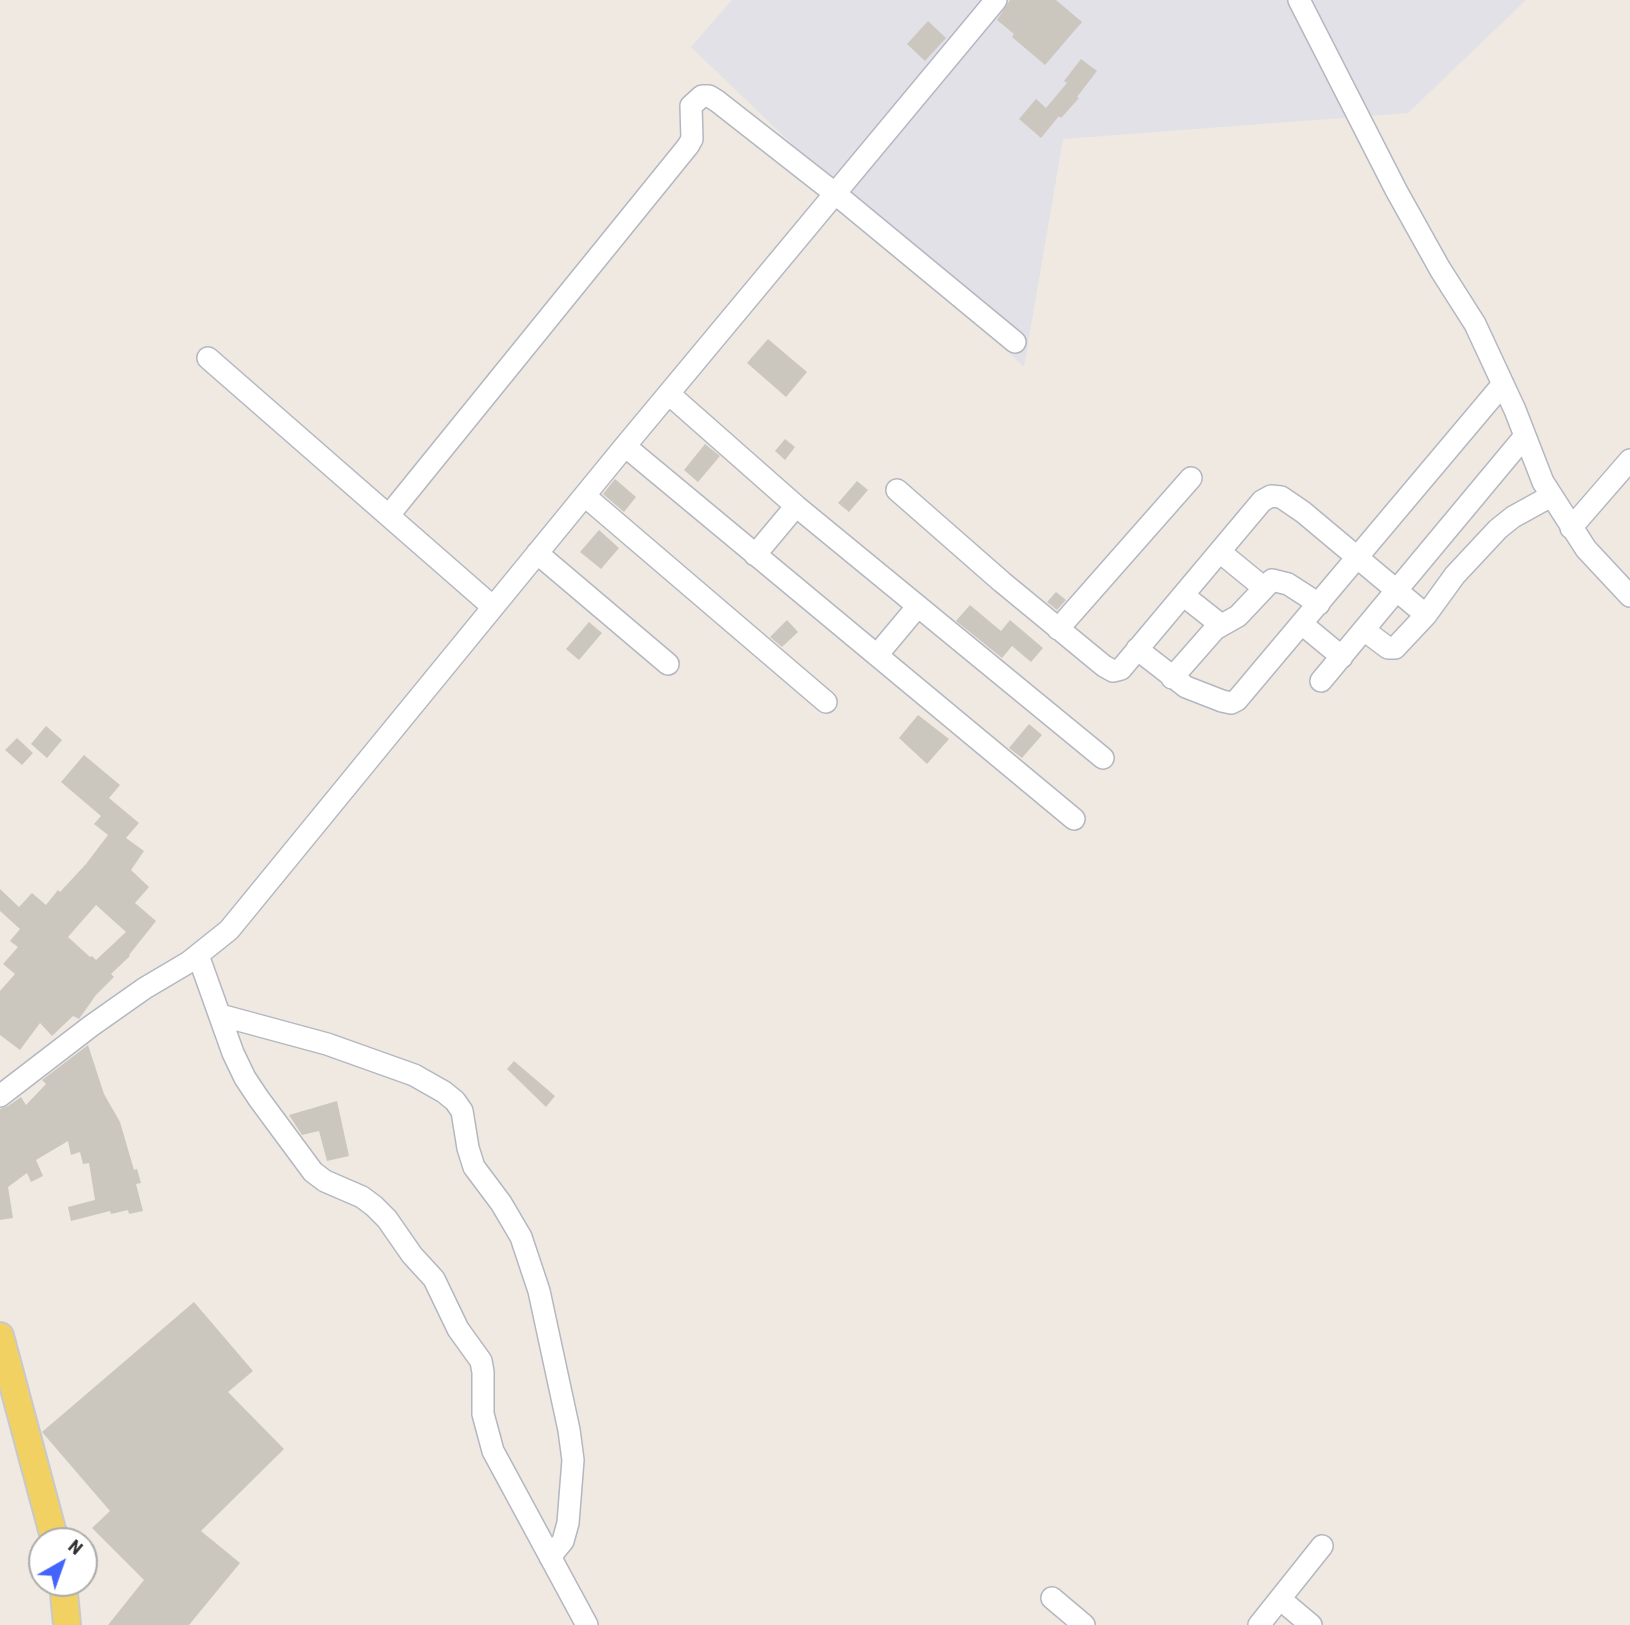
<!DOCTYPE html>
<style>
body{margin:0}
#map{position:relative;width:1630px;height:1625px;overflow:hidden;background:#efe9e1;font-family:"Roboto Condensed",sans-serif}
canvas{display:block}
.north{position:absolute;left:28px;top:1527px;width:70px;height:70px;box-sizing:border-box;background:#fff;border:2px solid #ababab;border-radius:50%;rotate:40deg;font-size:19px;font-weight:700;line-height:28px;text-align:center;color:#2e2e2e}
.north::after{content:'';display:block;margin:auto;width:24px;height:32px;background:#4264fb;clip-path:polygon(50% 0,100% 100%,50% 72%,0 100%)}
</style>
<div id="map">
<canvas width="1630" height="1625"></canvas>
<div class="north">N</div>
</div>
<script>
const g = document.querySelector('canvas').getContext('2d');
g.lineJoin = 'round';
function fill(path, color) {
  g.fillStyle = color;
  g.fill(path, 'evenodd');
}
function shape(rows) {
  const path = new Path2D();
  for (const r of rows) {
    path.moveTo(r[0], r[1]);
    for (let i = 2; i < r.length; i += 2) path.lineTo(r[i], r[i + 1]);
  }
  return path;
}
function strokePath(path, color, width, dash) {
  g.strokeStyle = color;
  g.lineWidth = width;
  g.lineCap = dash ? 'butt' : 'round';
  g.setLineDash(dash || []);
  g.stroke(path);
}
fill(shape([
 [732,0,1526,0,1408,113,1063,139,1024,367,691,47]
]), '#e3e1e8');
fill(shape([
 [1010,0,1056,0,1082,22,1045,65,1012,37,1014,34,997,20],
 [928,21,946,38,925,61,907,44],
 [1081,59,1097,71,1077,97,1079,98,1061,118,1059,116,1041,138,1019,119,1036,99,1046,108,1067,83,1064,81],
 [768,339,807,372,786,397,747,363],
 [785,439,795,447,785,460,775,451],
 [705,444,720,456,698,482,684,470],
 [615,479,636,497,624,512,603,494],
 [857,481,868,490,849,512,838,503],
 [599,530,619,548,601,569,580,552],
 [1056,592,1066,600,1057,610,1047,602],
 [970,605,1001,631,1010,620,1043,648,1031,662,1012,646,1002,658,956,621],
 [787,620,798,632,782,647,770,637],
 [589,622,602,633,579,660,566,649],
 [918,715,949,739,927,764,899,738],
 [1029,724,1042,735,1022,758,1009,748],
 [46,726,62,740,47,758,31,744],
 [17,738,33,753,22,765,5,750],
 [84,755,120,785,109,798,139,823,126,838,144,851,131,870,149,887,135,903,156,921,129,955,130,956,111,974,114,977,96,995,79,1019,73,1016,52,1036,40,1023,20,1050,0,1035,0,991,15,974,3,964,18,947,10,941,20,929,0,911,0,889,19,907,32,893,46,905,58,890,60,892,86,864,108,835,94,824,101,816,61,782],
 [96,905,126,932,96,960,92,956,90,957,68,937],
 [88,1045,104,1094,120,1122,134,1170,137,1169,141,1183,136,1184,143,1211,129,1214,128,1210,111,1214,110,1211,71,1221,68,1207,95,1200,89,1163,83,1164,80,1152,71,1155,68,1141,36,1160,43,1176,31,1182,27,1173,8,1187,13,1218,0,1220,0,1109,8,1106,21,1097,26,1105,46,1084,42,1080],
 [514,1061,555,1096,546,1107,507,1069],
 [337,1101,349,1156,327,1161,319,1131,302,1135,289,1115],
 [194,1302,253,1371,228,1392,284,1449,201,1531,240,1563,189,1625,108,1625,144,1580,92,1528,110,1511,42,1432]
]), '#cbc7bf');
const minor = shape([
 [1299,0,1396,190,1440,269,1475,324,1515,410,1543,482,1586,549,1630,596],
 [208,358,493,607],
 [669,394,796,506,1103,758],
 [625,446,1074,819],
 [897,490,1002,582,1104,666,1113,671,1121,669,1262,501,1271,496,1281,497,1303,512,1426,615],
 [585,496,826,702],
 [389,515,688,146,692,139,691,106,702,96,709,96,717,101,837,195,1015,342],
 [1571,528,1630,460],
 [1220,552,1264,588],
 [537,553,668,664],
 [755,555,796,506],
 [1183,595,1221,625],
 [1302,624,1342,657],
 [1058,629,1191,478],
 [1364,630,1388,648,1395,648,1426,615,1455,575,1498,529,1513,517,1551,496],
 [1137,649,1186,687,1222,701,1231,703,1237,700,1503,384],
 [877,655,918,606],
 [1172,678,1215,629,1238,616,1272,580,1288,584,1319,604],
 [1321,681,1525,436],
 [198,955,233,1053,245,1078,259,1099,313,1172,325,1181,362,1197,374,1206,387,1219,412,1255,434,1279,458,1329,481,1361,483,1372,483,1414,493,1451,587,1625],
 [220,1015,327,1044,414,1075,444,1092,455,1101,462,1111,468,1148,474,1167,501,1203,521,1237,539,1291,569,1430,573,1460,568,1523,563,1541,550,1557],
 [0,1096,91,1026,145,988,189,962,229,930,625,446,996,0],
 [1052,1598,1084,1625],
 [1280,1599,1311,1625],
 [1259,1625,1322,1546]
]);
const major = shape([
 [0,1336,55,1541],
 [63,1583,67,1625]
]);
strokePath(minor, '#b4b7c1', 24);
strokePath(major, '#c9c9c9', 30);
strokePath(minor, '#fff', 21);
strokePath(major, '#f2d163', 26);
</script>
